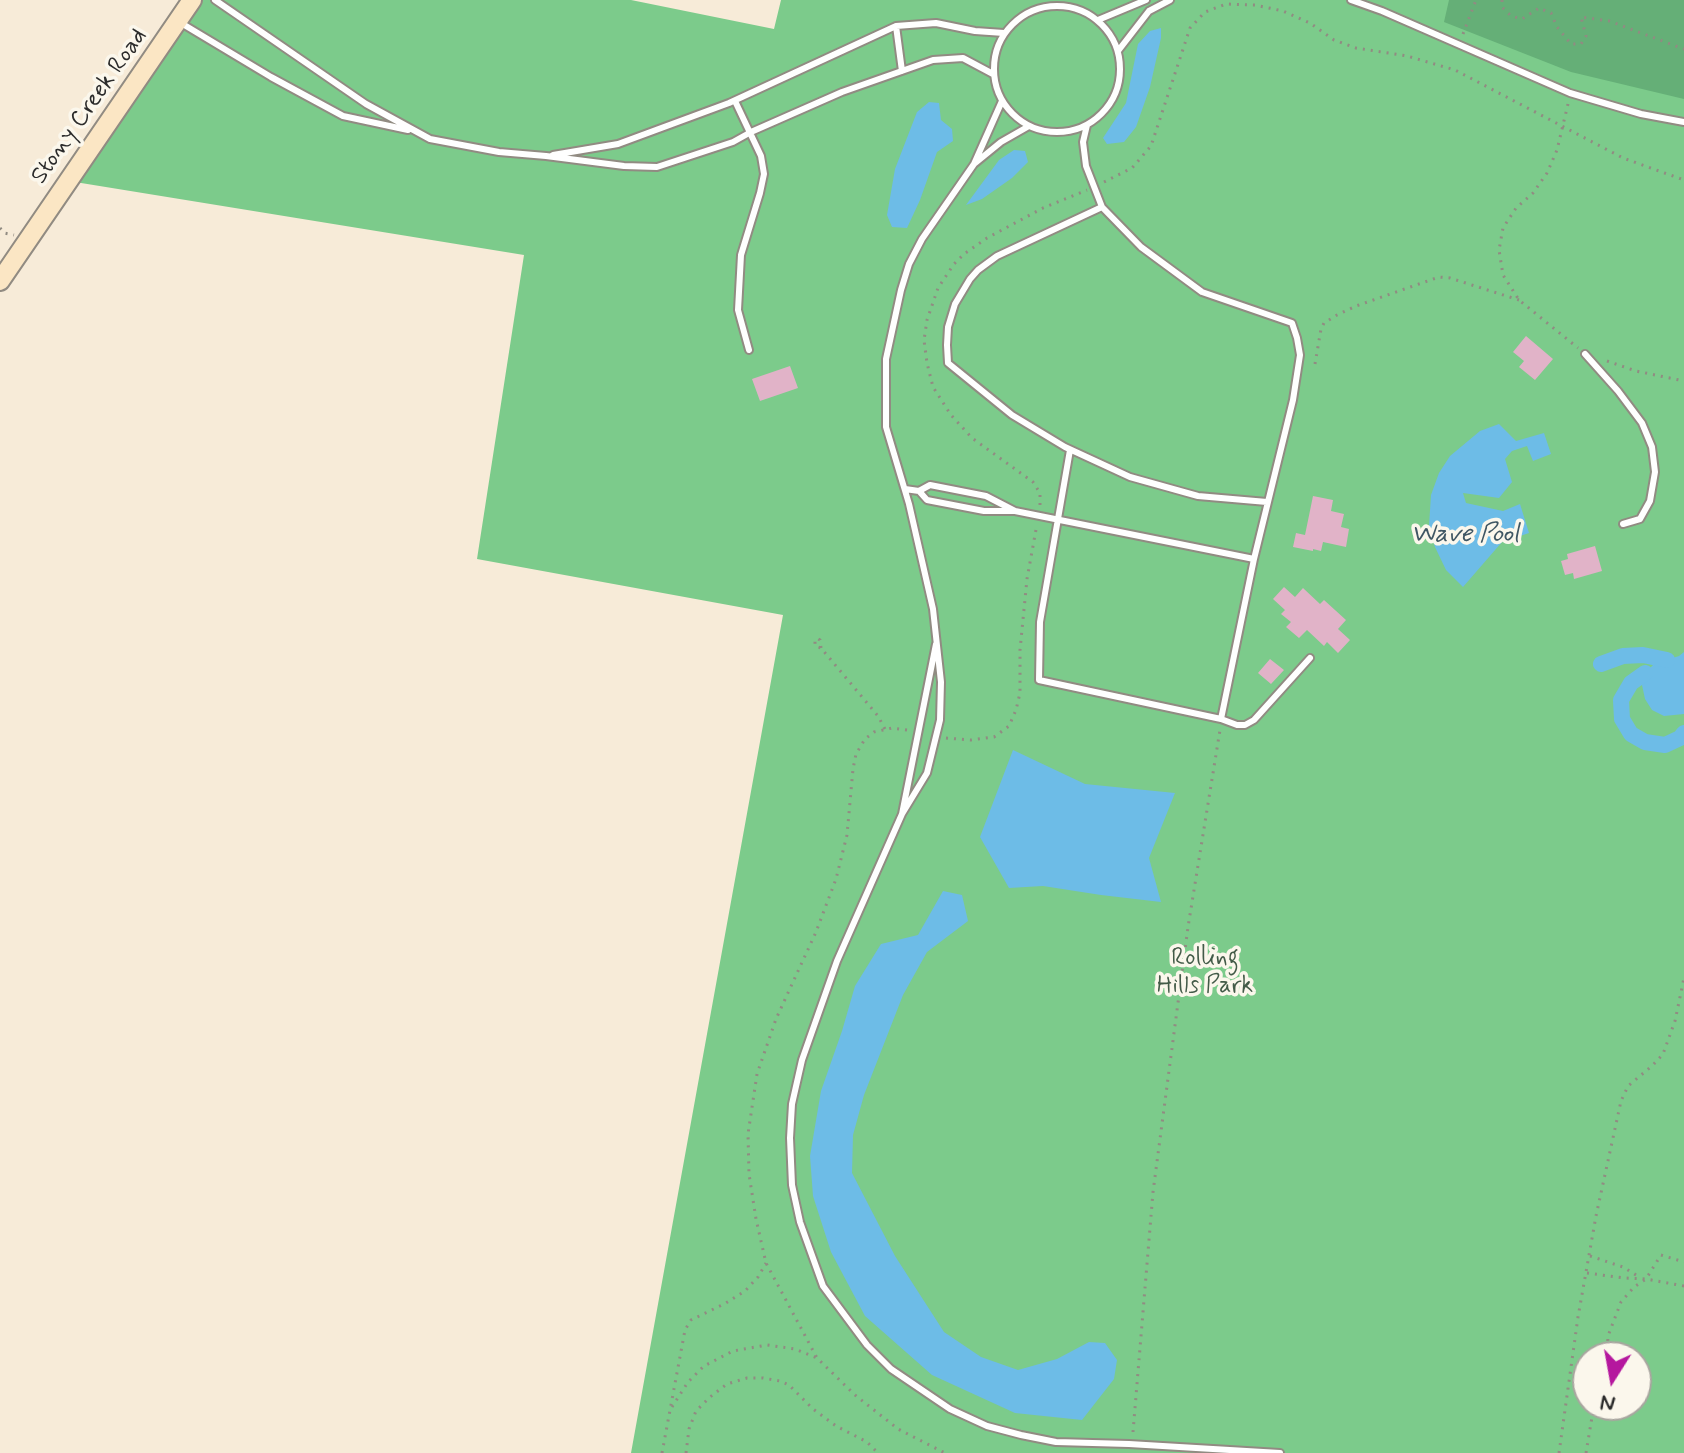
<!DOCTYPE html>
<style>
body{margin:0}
#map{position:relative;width:1684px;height:1453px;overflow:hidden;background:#f7ebd8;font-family:Mynerve,sans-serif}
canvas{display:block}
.north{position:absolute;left:1572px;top:1341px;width:80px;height:80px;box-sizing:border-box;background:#fbf7ec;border:2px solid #a8a59f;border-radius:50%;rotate:191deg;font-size:22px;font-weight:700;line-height:32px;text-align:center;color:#2b2b2b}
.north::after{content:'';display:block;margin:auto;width:28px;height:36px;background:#b5179e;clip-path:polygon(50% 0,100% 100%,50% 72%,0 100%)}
</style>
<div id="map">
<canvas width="1684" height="1453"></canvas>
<div class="north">N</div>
</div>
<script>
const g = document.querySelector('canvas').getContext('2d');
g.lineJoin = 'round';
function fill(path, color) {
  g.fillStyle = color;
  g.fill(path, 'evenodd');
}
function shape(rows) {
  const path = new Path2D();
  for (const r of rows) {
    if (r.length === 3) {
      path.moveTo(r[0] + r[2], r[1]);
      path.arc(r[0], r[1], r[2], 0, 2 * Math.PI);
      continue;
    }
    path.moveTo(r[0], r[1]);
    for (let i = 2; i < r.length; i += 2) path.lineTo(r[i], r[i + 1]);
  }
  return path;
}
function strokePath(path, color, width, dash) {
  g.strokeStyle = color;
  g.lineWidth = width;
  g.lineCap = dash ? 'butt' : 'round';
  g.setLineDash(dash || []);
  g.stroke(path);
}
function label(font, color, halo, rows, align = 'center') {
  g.font = font + ' Mynerve,sans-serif';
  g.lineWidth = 7;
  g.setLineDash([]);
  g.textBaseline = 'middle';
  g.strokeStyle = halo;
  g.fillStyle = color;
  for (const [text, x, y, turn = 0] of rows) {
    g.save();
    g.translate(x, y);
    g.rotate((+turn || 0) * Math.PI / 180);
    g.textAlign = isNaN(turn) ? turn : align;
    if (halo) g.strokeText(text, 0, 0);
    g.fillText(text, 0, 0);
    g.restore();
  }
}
fill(shape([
 [199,0,631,0,774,29,781,0,1684,0,1684,1453,631,1453,783,615,477,559,524,255,75,182],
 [1588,1357,1636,1357,1636,1405,1588,1405]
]), '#7ccb8b');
fill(shape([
 [1449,0,1684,0,1684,99,1571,72,1444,22]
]), '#65af77');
fill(shape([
 [1161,28,1161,38,1150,87,1136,127,1124,142,1107,144,1103,138,1126,103,1138,44,1150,31],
 [929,102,939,103,941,120,952,129,953,141,937,152,920,200,907,228,892,227,887,215,895,169,917,112],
 [1014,150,1025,151,1028,162,1012,178,982,199,966,205,999,160],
 [1499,424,1516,441,1544,433,1551,454,1533,461,1527,446,1512,451,1505,459,1512,482,1499,498,1463,493,1466,503,1503,511,1520,504,1529,533,1502,542,1463,587,1446,570,1435,547,1429,526,1431,495,1439,473,1450,456,1480,431],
 [1684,652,1684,714,1664,716,1652,710,1645,699,1642,685,1645,673,1654,664,1679,656],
 [1013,750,1085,784,1175,793,1149,858,1161,902,1101,895,1043,886,1009,888,980,837],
 [943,891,962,895,968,921,927,952,903,995,864,1095,853,1135,852,1173,895,1256,944,1332,981,1357,1018,1370,1057,1359,1089,1342,1105,1343,1117,1360,1114,1379,1082,1420,1015,1413,932,1375,865,1316,831,1252,813,1196,810,1156,821,1091,842,1031,855,986,881,944,918,935]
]), '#6dbce7');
strokePath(shape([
 [1601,664,1623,656,1643,655,1667,660],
 [1645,673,1631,683,1621,700,1622,719,1631,734,1645,742,1665,745,1680,738,1684,733]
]), '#6dbce7', 16);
fill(shape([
 [1526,336,1553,359,1535,380,1519,367,1524,361,1513,352],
 [790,366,798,388,760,401,752,379],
 [1313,496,1333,500,1331,511,1344,514,1341,527,1349,529,1346,547,1323,542,1321,551,1313,549,1313,551,1293,547,1296,533,1305,535],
 [1595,546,1602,571,1574,579,1573,573,1565,575,1561,561,1568,559,1567,554],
 [1284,587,1295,597,1303,588,1320,604,1324,600,1346,620,1338,629,1350,640,1338,653,1327,642,1324,646,1307,630,1299,638,1286,627,1291,622,1281,614,1285,610,1273,599],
 [1270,659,1284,670,1271,684,1258,673]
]), '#e1b3c8');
const lane = shape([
 [215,0,366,104,430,139,499,152,546,156,624,166,657,167,733,142,751,132,842,92,933,60,963,58,993,74],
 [1351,0,1382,11,1570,93,1641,114,1684,122],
 [1057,69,63],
 [1098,20,1146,0],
 [181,23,271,77,343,116,408,130],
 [896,26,902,71],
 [1118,51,1149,11,1170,0],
 [735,101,761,156,764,174,760,193,741,255,738,310,749,350],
 [1002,101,974,164,1001,142,1029,126],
 [553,155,618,144,729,103,896,26,936,23,975,31,1004,33],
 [1102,207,997,256,978,270,970,279,955,304,948,327,947,345,948,363,1012,415,1065,447,1130,477,1198,496,1267,502],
 [1585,354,1618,391,1642,423,1652,447,1655,472,1650,501,1640,519,1623,524],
 [1070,450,1040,622,1039,680,1221,719,1254,559,1293,400,1300,355,1297,338,1292,323,1202,292,1141,247,1102,207,1086,166,1083,142,1087,125],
 [905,489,919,491,930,485,986,496,1015,511,984,511,927,500,919,491],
 [1015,511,1254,559],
 [936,644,902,814,927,773,940,720,941,682,933,609,909,504,886,427,886,359,901,290,909,264,922,239,974,164],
 [1221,719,1237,725,1245,725,1254,720,1310,658],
 [902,814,837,961,802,1060,792,1104,790,1138,792,1185,800,1222,823,1286,867,1345,891,1369,950,1409,987,1426,1021,1435,1056,1442,1129,1444,1280,1453]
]);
const secondary = shape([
 [0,281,192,0]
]);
strokePath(lane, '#918b82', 10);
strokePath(secondary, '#918b82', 22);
strokePath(shape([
 [1502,0,1502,7,1511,16,1522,19,1539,8,1551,13,1557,27,1571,44,1581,44,1586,36,1581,17,1609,21,1684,49],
 [1463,34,1476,0],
 [1568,104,1557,150,1547,173,1533,193,1516,208,1503,228,1499,250,1503,275,1519,300,1578,348],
 [1104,182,1132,168,1151,146,1190,28,1205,12,1226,4,1255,5,1283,11,1310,23,1334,40,1356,48,1407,56,1455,70,1623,158,1684,180],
 [0,228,4,233,14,235],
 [1607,361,1636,371,1684,381],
 [1315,364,1321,329,1324,323,1337,315,1356,306,1439,277,1450,278,1519,300],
 [1040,505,1040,493,1033,482,972,438,951,415,933,387,927,363,924,340,927,320,938,288,954,264,964,254,987,238,1043,208,1087,190],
 [821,648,820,640,817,638,815,641,815,646,821,648,878,716,885,729],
 [907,730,892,728,874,732,865,739,856,754,853,769,847,835,836,879,816,932,776,1019,757,1074,748,1134,749,1174,756,1219,766,1263,817,1358,855,1395,898,1429,945,1453],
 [946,738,971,740,994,737,1009,726,1016,710,1020,693,1020,650,1027,579,1037,524],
 [1590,1256,1623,1267,1641,1278],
 [1587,1273,1624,1278,1646,1279,1684,1286],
 [1607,1357,1608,1336,1621,1302,1634,1287,1646,1279,1661,1255,1684,1262],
 [672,1407,688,1382,704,1366,733,1351,767,1345,795,1349,817,1358],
 [1133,1432,1153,1192,1188,927,1220,730],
 [662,1453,685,1330,691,1320,726,1303,745,1291,758,1277,766,1263],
 [686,1453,689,1429,696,1411,710,1397,727,1384,747,1378,763,1378,780,1381,789,1385,813,1409,836,1426,867,1442,878,1453],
 [1559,1453,1578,1317,1596,1216,1621,1101,1628,1086,1653,1065,1663,1054,1675,1021,1684,978],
 [1586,1453,1594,1405]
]), '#918b82', 3, [2, 6]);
strokePath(lane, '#fff', 6);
strokePath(secondary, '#fbe6c4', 18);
label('24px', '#2b2b2b', '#fbf7ec', [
 ["Stony Creek Road",90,107,-55]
]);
label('24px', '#435b48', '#fbf7ec', [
 ["Rolling",1205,959],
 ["Hills Park",1205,987]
]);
label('italic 26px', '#3f5663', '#fbf7ec', [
 ["Wave Pool",1465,536]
]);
</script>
